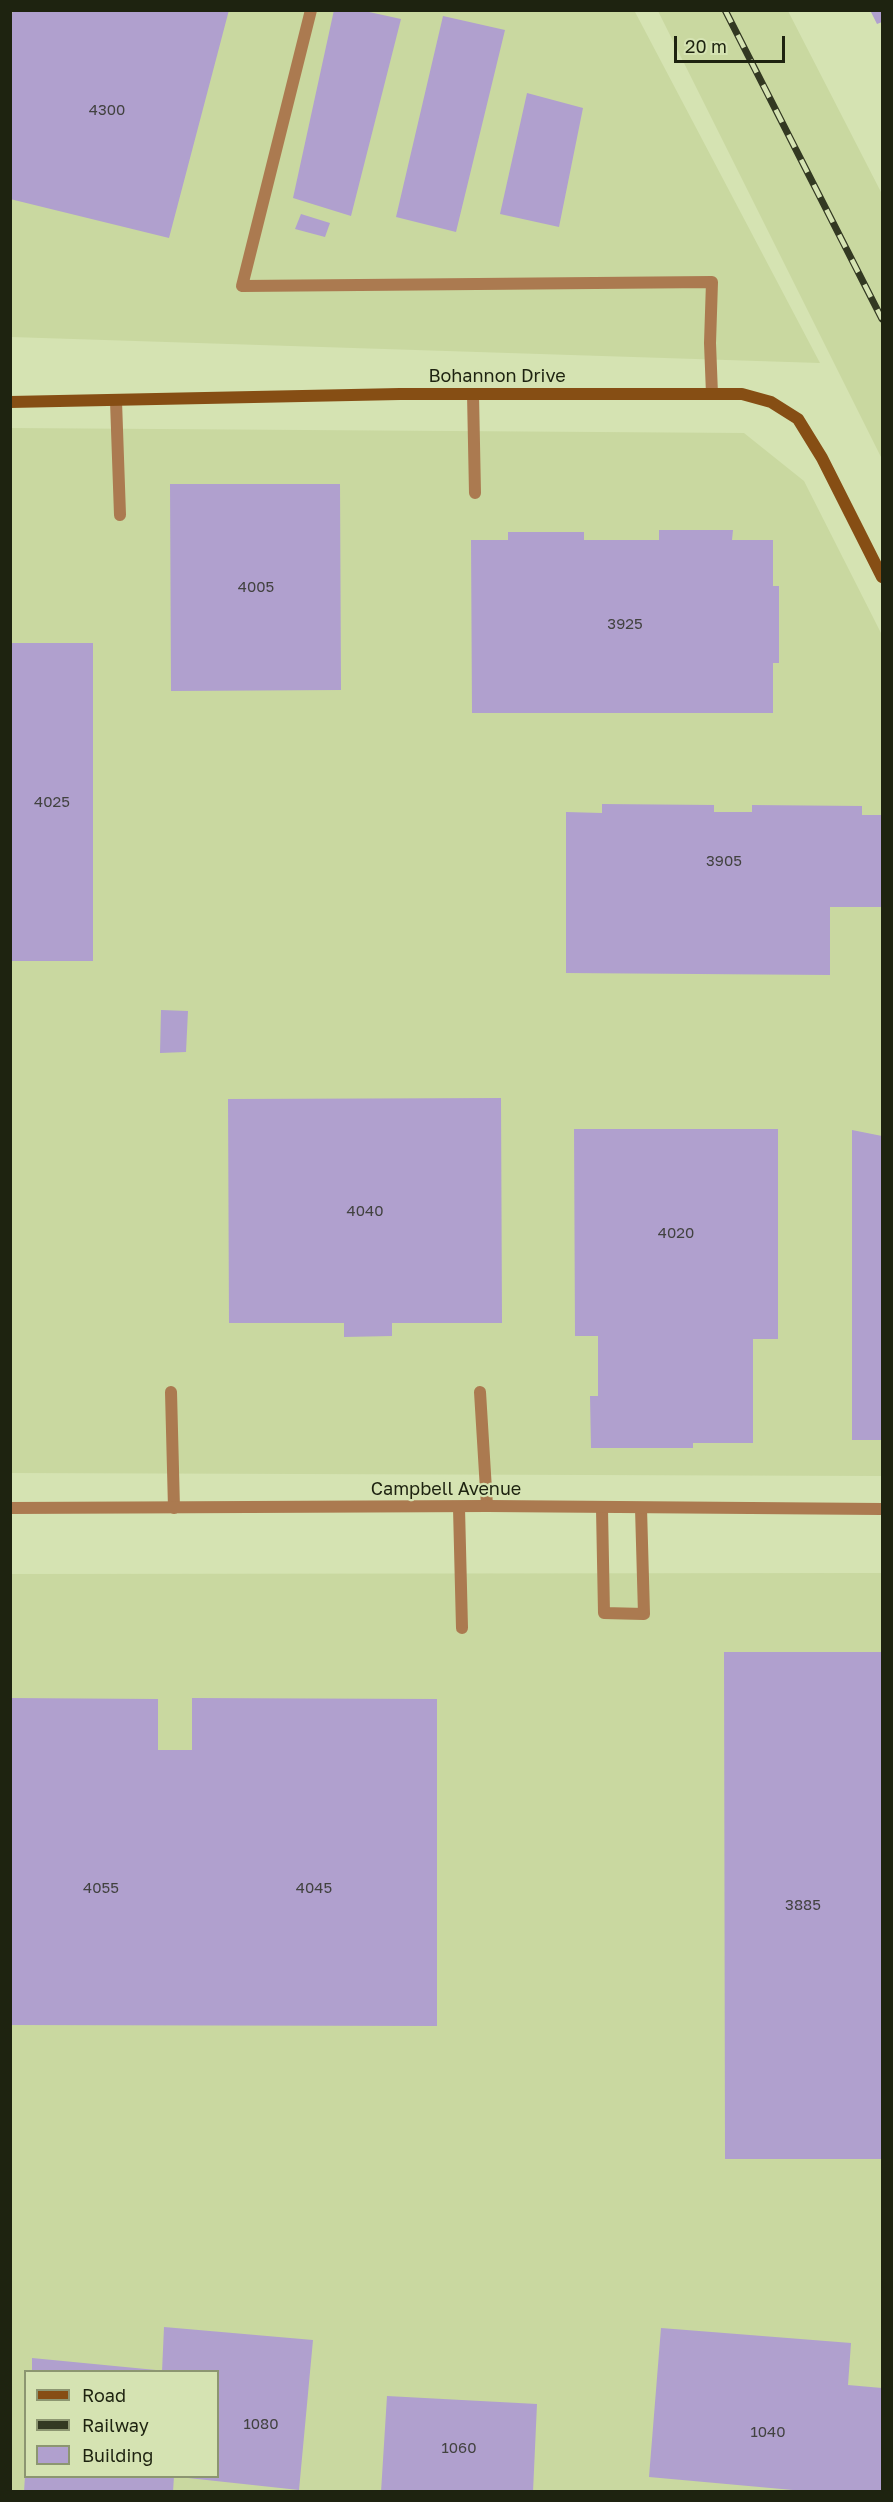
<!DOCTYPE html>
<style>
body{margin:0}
#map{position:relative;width:893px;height:2502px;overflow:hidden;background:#d5e3b2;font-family:"Golos Text",sans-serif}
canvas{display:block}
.frame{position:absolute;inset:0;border:12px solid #1e2310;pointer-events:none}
.legend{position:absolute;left:24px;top:2370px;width:195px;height:108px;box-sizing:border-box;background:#d5e3b2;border:2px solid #8c9671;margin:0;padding:8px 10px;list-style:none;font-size:18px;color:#1e2310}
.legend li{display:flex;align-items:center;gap:12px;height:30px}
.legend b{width:30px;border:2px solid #8c9671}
.scale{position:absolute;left:674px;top:36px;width:111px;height:27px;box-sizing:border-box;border:3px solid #1e2310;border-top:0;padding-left:8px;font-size:18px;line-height:21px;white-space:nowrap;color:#1e2310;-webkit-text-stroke:4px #d5e3b2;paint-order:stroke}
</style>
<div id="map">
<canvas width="893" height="2502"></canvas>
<div class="frame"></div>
<ul class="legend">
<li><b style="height:8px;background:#864e14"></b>Road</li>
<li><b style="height:8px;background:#333922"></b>Railway</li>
<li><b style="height:16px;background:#b0a0ce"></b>Building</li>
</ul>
<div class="scale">20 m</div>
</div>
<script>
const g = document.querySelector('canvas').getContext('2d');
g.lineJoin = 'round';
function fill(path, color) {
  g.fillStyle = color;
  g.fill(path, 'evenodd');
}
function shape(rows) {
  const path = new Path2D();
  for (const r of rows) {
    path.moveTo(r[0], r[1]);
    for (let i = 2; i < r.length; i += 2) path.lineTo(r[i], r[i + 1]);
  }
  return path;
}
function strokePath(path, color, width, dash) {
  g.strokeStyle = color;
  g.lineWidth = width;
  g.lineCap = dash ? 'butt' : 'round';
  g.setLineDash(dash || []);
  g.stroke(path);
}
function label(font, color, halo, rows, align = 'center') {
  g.font = font + ' "Golos Text",sans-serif';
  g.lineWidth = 4.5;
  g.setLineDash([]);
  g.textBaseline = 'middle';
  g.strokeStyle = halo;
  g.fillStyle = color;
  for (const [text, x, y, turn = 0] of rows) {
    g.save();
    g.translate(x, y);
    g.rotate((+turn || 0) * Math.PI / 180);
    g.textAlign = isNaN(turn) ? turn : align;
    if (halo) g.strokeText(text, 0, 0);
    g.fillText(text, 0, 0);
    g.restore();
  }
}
fill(shape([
 [634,10,820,363,11,337,11,11],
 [658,11,788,11,882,194,882,459],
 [11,428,744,433,804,481,882,635,882,1476,11,1473],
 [882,1573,882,2491,11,2491,10,1574],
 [26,2372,218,2372,218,2476,26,2476]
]), '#c9d8a0');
fill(shape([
 [13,10,229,10,169,238,10,199,10,22],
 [334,10,360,10,401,19,351,216,293,198],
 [870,10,882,10,882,22,877,24],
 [443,16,505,30,456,232,396,217],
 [527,93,583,108,559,227,500,214],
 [301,214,330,223,325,237,295,229],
 [170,484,340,484,341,690,171,691],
 [659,530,733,530,732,540,773,540,773,586,779,586,779,663,773,663,773,713,472,713,471,540,508,540,508,532,584,532,584,540,659,540],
 [10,643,93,643,93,961,10,961],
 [602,804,714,805,714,812,752,812,752,805,862,806,862,815,882,815,882,907,830,907,830,975,566,973,566,812,602,813],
 [161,1010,188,1011,186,1052,160,1053],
 [501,1098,502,1323,392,1323,392,1336,344,1337,344,1323,229,1323,228,1099],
 [574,1129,778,1129,778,1339,753,1339,753,1443,693,1443,693,1448,591,1448,590,1396,598,1396,598,1336,575,1336],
 [852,1130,882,1136,882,1440,852,1440],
 [724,1652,882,1652,882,2159,725,2159],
 [10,1698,158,1699,158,1750,192,1750,192,1698,437,1699,437,2026,10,2025],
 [164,2327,313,2340,299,2490,188,2478,218,2476,218,2372,162,2372],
 [661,2328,851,2343,848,2385,882,2388,882,2492,815,2492,649,2477],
 [32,2358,156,2370,156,2372,32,2372],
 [387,2396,537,2404,533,2492,381,2492],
 [25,2476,174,2476,173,2492,24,2492]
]), '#b0a0ce');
strokePath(shape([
 [311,10,242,286,712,282,710,343,712,394],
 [473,394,475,493],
 [116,401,120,515],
 [171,1392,174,1508],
 [480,1392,487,1506],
 [459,1508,462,1628],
 [602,1509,604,1613,644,1614,641,1508]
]), '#ab7a50', 12);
strokePath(shape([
 [10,1508,487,1506,882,1509]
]), '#ab7a50', 12);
strokePath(shape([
 [10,402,400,394,742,394,771,402,798,419,822,458,882,577]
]), '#864e14', 12);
const rail = shape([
 [725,10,882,319]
]);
strokePath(rail, '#333922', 7);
strokePath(rail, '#d5e3b2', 4.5, [14]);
label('15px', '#424240', null, [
 ["4300",107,110],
 ["4005",256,587],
 ["3925",625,624],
 ["4025",52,802],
 ["3905",724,861],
 ["4040",365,1211],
 ["4020",676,1233],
 ["4055",101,1888],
 ["4045",314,1888],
 ["3885",803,1905],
 ["1080",261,2424],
 ["1040",768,2432],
 ["1060",459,2448]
]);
label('18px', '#1e2310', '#d5e3b2', [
 ["Bohannon Drive",497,376],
 ["Campbell Avenue",446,1489]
]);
</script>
